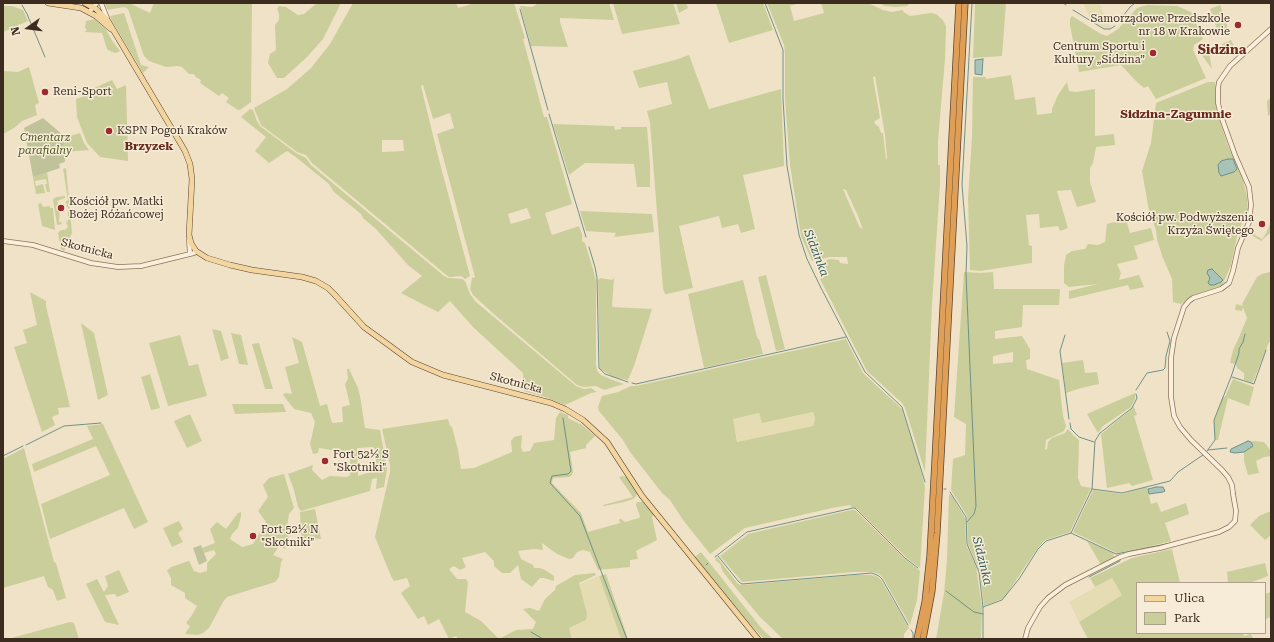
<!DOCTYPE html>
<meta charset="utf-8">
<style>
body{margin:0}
#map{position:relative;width:1274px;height:642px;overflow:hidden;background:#f0e2c7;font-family:"Roboto Serif",serif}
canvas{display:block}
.frame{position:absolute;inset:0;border:4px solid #3c2c20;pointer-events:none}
.legend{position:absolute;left:1136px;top:582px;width:130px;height:52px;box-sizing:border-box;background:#f7ecd7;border:1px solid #ac9f8e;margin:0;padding:5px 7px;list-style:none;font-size:12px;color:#3c2c20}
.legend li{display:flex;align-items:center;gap:8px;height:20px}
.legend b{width:20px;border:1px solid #ac9f8e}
.north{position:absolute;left:8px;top:8px;width:40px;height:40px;-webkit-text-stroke:3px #f7ecd7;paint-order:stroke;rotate:256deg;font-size:11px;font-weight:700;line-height:16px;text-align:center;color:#3c2c20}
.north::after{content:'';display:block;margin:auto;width:14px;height:18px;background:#3c2c20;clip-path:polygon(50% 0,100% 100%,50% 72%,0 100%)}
</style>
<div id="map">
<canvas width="1274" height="642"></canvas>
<div class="frame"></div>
<ul class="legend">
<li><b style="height:5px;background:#f3d69f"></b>Ulica</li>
<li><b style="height:11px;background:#cace9a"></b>Park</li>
</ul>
<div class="north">N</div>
</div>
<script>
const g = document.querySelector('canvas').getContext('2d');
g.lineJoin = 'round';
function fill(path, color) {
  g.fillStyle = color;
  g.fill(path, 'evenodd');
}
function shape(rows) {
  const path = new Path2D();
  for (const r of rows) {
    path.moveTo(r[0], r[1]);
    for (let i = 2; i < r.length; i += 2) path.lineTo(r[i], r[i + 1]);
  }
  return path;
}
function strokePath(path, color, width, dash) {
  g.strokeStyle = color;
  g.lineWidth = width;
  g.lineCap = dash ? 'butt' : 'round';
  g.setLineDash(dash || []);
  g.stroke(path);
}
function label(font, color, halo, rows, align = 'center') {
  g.font = font + ' "Roboto Serif",serif';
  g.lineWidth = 3;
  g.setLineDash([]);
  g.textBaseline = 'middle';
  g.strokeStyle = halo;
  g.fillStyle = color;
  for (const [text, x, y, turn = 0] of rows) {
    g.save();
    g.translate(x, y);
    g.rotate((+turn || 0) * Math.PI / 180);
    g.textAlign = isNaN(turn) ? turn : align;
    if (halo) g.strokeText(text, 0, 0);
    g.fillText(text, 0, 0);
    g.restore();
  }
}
fill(shape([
 [1083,3,1099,3,1111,28,1109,30,1105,29,1090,19],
 [813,412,815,419,813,426,738,442,732,419,759,413,762,423],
 [599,576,621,639,572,639,569,628,586,620,580,584],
 [1112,578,1122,595,1079,622,1069,602]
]), '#e6dcb4');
fill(shape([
 [104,3,129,3,150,13,154,3,252,3,251,102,240,110,238,110,226,102,229,98,222,93,219,96,200,83,201,80,196,77,194,74,189,74,182,67,178,66,166,67,149,61,144,56,128,9,124,7,108,10],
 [317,3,341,3,323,39,307,57,284,78,277,78,268,63,270,54,276,50,275,25,279,20,279,14,277,9,279,6,286,7,298,15,304,14],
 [353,3,456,3,458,8,475,3,514,3,525,38,523,39,544,117,547,117,572,204,545,213,551,233,552,235,579,226,582,234,582,241,585,243,593,269,596,281,596,365,597,371,601,375,610,379,624,384,604,390,596,386,584,387,577,385,495,315,473,295,470,289,472,278,475,277,437,134,454,128,450,113,433,119,423,85,421,86,438,156,470,276,465,279,461,276,449,277,445,274,312,163,306,155,297,152,261,125,254,108,287,89,311,68,330,44],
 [382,140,403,140,404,151,382,152],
 [527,208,531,218,511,224,508,214],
 [555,3,609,3,614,20,560,18,560,22,568,47,531,46,520,6,532,7,537,4],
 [613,3,673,3,680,24,622,34],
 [676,3,686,3,688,8,679,13],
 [716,3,763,3,773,30,729,43],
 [767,3,800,3,790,6,794,21,824,13,821,3,868,3,883,10,892,12,902,10,905,13,910,16,931,13,936,14,943,20,946,27,945,59,938,141,938,165,940,165,940,184,932,304,925,472,905,408,902,403,867,371,820,279,824,275,817,264,830,259,839,260,840,263,848,264,847,257,830,257,812,261,801,236,790,165,785,99,785,54,784,45],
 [875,76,885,135,887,158,886,160,883,133,881,133,879,127,874,123,875,121,880,118,873,77],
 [843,189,846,190,858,216,863,230,859,226],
 [878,3,910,3,907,6,896,7,885,6],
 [975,3,1006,3,1002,56,973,58],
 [1147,5,1177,6,1191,12,1203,39,1194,45,1193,50,1206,78,1156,99,1148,86,1144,88,1136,81,1121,65,1079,72,1070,25,1070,19,1072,16,1101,34,1107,36,1118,29,1137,8],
 [1220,5,1229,31,1219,35,1210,9],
 [3,6,12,6,23,10,28,21,3,32],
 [124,13,141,65,149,67,143,73,111,19,110,16],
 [95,19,105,28,113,42,120,51,116,53,112,52,107,49,102,33,84,32,87,30,85,28,86,21],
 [1231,40,1235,48,1226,53,1222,44],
 [1201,46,1205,46,1208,48,1212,69,1199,51,1199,48],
 [689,55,709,109,781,89,784,166,743,175,755,229,741,233,738,224,722,228,719,216,679,226,693,288,667,294,665,294,663,289,650,123,647,111,672,104,667,82,639,88,633,71,675,60],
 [29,67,39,103,35,105,37,115,22,121,14,128,3,134,3,71,18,72],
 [1011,75,1015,100,1035,97,1037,115,1052,113,1052,109,1058,95,1067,82,1069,91,1076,92,1095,89,1095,136,1114,134,1115,145,1096,147,1093,163,1090,168,1090,182,1096,202,1077,207,1071,190,1057,191,1068,228,1060,231,1058,226,1040,228,1039,214,1026,215,1029,245,1032,246,1032,263,980,271,970,270,968,198,972,137,973,77,986,77,986,79],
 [112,80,117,89,126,85,128,161,100,157,87,143,77,117,76,99,82,97,84,94,90,90],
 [1208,82,1215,82,1215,99,1218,116,1228,146,1242,175,1247,198,1248,212,1243,220,1237,236,1231,265,1222,286,1202,293,1181,304,1173,302,1172,279,1163,258,1157,240,1156,230,1149,211,1142,171,1151,143,1156,103],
 [1271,98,1271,113,1268,116,1267,101],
 [250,109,253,110,257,121,260,126,296,153,306,158,311,165,444,276,448,278,462,279,465,281,470,294,476,302,576,386,584,389,591,388,597,392,591,393,565,405,545,397,524,391,523,373,473,327,450,301,438,312,401,293,422,276,408,265,376,229,363,218,361,214,334,192,329,184,297,158,287,151,269,163,255,151,266,137,241,117],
 [553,124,614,126,615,130,621,129,621,127,647,127,650,165,650,187,637,187,634,164,585,163,569,175],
 [80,133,84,143,89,150,64,152,63,138],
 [66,168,72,233,64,251,61,249,58,233,61,230,65,230,68,227,69,229,66,222,68,221,68,207,66,207,67,204,65,202,68,200,63,169],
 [47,172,50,192,47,192,45,184,47,184,46,179,35,181,36,186,43,184,45,193,36,194,33,177],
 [65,196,65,198,57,201,58,203,57,207,60,208,59,222,61,222,62,224,57,225,53,199,57,197],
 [41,203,43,207,50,206,50,208,53,208,55,230,42,226,38,204],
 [580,211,652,214,654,232,614,237,616,233,586,231],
 [1126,219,1130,233,1151,228,1154,240,1134,246,1138,259,1117,264,1121,273,1119,280,1139,275,1144,287,1130,290,1128,285,1069,299,1069,291,1098,284,1069,287,1064,283,1064,266,1066,255,1072,251,1085,249,1088,244,1098,245,1105,242,1107,224],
 [1271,222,1271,232,1261,241,1248,233,1250,229,1253,231,1252,233,1262,239,1265,235],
 [964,272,980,273,993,272,994,289,1060,289,1059,305,1023,305,1022,327,995,331,995,339,1022,336,1030,349,1030,359,1026,360,1027,369,1059,380,1063,416,1066,426,1064,431,1046,440,1045,450,1047,449,1048,442,1052,438,1065,433,1068,429,1074,436,1079,440,1078,478,1081,486,1091,488,1070,532,1045,540,1037,549,1004,598,984,606,980,572,968,544,967,516,951,490,953,459,965,455,966,424,954,417],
 [1013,352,1013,362,993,364,993,356],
 [1270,272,1271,342,1269,342,1253,382,1251,383,1244,380,1244,373,1237,368,1236,364,1230,363,1233,350,1240,335,1247,318,1243,307,1242,311,1235,310,1236,304,1243,306,1242,304,1257,277,1262,274],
 [766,275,785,349,776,351,758,277],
 [600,278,612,280,614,278,612,307,652,309,634,366,628,380,613,377,600,369,598,280],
 [743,280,757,337,758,339,759,339,763,354,704,368,688,294],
 [30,292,46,301,46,306,70,407,58,408,59,414,52,417,55,425,42,432,14,347,27,343,23,330,37,325],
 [81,323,94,333,108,395,98,400],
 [212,329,221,331,229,358,221,361],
 [231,333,241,335,248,365,239,364],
 [180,335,189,366,198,364,207,396,168,406,149,343],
 [292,337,302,342,320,406,327,404,332,423,343,422,342,407,350,405,345,384,348,379,347,369,349,369,358,388,360,396,365,428,380,430,387,469,384,487,376,489,377,478,372,479,370,491,301,511,298,507,294,490,288,474,313,465,312,470,322,480,330,476,347,477,350,475,350,450,337,452,331,450,319,448,318,453,313,454,310,444,315,422,311,413,294,409,283,395,285,393,292,394,285,367,299,363],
 [373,447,375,449,377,470,358,476,357,448],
 [846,339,863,373,902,409,917,455,925,487,920,568,907,558,856,508,851,507,850,505,832,508,745,528,710,554,683,520,670,500,662,493,630,452,623,440,599,411,598,407,602,396,618,392,631,386,636,386],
 [813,412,815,419,813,426,737,442,733,419,759,413,762,423],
 [259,343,273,389,265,389,252,344],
 [1083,360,1085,373,1097,372,1099,384,1081,388,1066,393,1062,363],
 [150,374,160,408,151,410,141,377],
 [1233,379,1254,387,1249,406,1228,398,1218,440,1215,440,1214,420,1223,396,1225,397],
 [1135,393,1135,399,1131,407,1103,426,1098,433,1087,414],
 [232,404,283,404,286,412,235,414],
 [1134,407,1137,415,1134,416,1153,480,1132,486,1129,483,1107,488,1101,434],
 [560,412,568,415,568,418,582,425,595,436,586,445,586,448,570,452,573,471,572,475,569,477,553,478,552,483,581,513,588,532,620,523,619,519,621,519,625,522,639,518,640,516,636,505,637,502,642,502,644,503,654,515,652,517,657,540,636,551,638,559,630,560,630,567,598,570,590,552,583,550,577,552,573,558,569,559,557,554,542,543,543,550,534,549,518,551,521,559,533,565,534,568,540,568,545,570,554,576,554,581,544,578,540,578,532,587,521,579,518,565,510,573,502,573,494,566,494,561,485,552,462,558,466,567,460,570,454,566,449,569,457,579,466,579,468,582,465,612,481,621,499,639,458,639,456,636,449,639,439,619,428,625,424,616,418,619,401,593,410,586,407,578,394,581,391,576,375,537,390,472,390,465,382,429,448,419,450,426,452,427,458,450,461,469,474,468,512,452,511,441,514,437,522,435,521,447,523,452,530,451,534,443,554,440,556,418],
 [190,414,202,441,187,448,174,421],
 [103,424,148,522,134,529,124,508,50,539,41,504,110,475,96,446,34,472,32,464,93,439,87,426],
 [1253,441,1264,442,1271,451,1271,456,1264,457,1256,461,1259,473,1248,475,1244,461,1244,452,1252,446,1251,442],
 [24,448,54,562,56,563,66,598,57,601,53,590,48,587,44,576,3,588,3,459],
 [284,474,294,508,289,514,287,527,289,540,285,549,279,546,273,555,283,559,281,562,279,577,275,582,227,597,223,602,209,628,203,633,198,635,185,634,190,626,186,623,192,615,197,606,185,598,185,593,171,585,171,578,167,571,171,567,189,561,194,571,200,573,207,571,207,563,216,554,214,550,204,553,202,548,215,543,210,529,217,522,226,529,238,513,241,512,241,516,238,528,232,534,230,539,242,547,253,544,266,522,258,511,268,497,263,485,269,478],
 [623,476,627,477,637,493,636,496,633,499,624,502,604,506,603,505,633,497,619,477],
 [1147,487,1151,504,1157,502,1161,512,1186,503,1189,514,1165,523,1171,541,1148,547,1117,553,1073,532,1093,490,1122,494],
 [949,494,952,496,965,518,966,545,976,566,977,573,982,607,981,639,936,639,944,593,947,560],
 [315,509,321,539,301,538,300,512],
 [851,510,855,510,904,558,920,571,917,600,910,625,883,578,879,574,872,572,854,572,742,582,720,556,748,534],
 [1271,511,1271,535,1265,540,1250,525,1259,516],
 [179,521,183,529,178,533,183,542,172,547,163,528],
 [1087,541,1113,553,1114,557,1101,565],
 [1172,549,1180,583,1137,583,1137,633,1243,633,1244,636,1251,634,1253,639,1088,639,1079,622,1122,595,1112,578,1095,587,1090,578,1132,558],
 [701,552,762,629,773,639,764,639,751,625,695,557],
 [717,557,738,584,742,585,855,575,872,575,878,577,881,580,909,628,904,634,904,639,783,639,760,617,735,587,723,572,720,564,715,560],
 [1265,563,1268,576,1250,583,1228,583,1227,572],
 [119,570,129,592,117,597,115,594,105,595,119,625,105,622,86,584,97,579,104,592,108,586,105,576],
 [595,573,596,575,579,583,587,614,586,620,569,628,572,639,499,639,516,630,533,629,536,622,523,609,530,608,539,611,545,599,555,590,556,586,575,575],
 [606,574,628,639,621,639,599,576],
 [1271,592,1271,617,1265,619,1265,594],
 [70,622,74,623,79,639,8,639]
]), '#cace9a');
fill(shape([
 [43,118,63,135,65,162,59,164,60,168,33,177,24,128],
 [201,545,207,561,199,565,193,548]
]), '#c0c399');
const water = shape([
 [983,59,982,75,975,74,975,60,983,59],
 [1228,159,1233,159,1237,169,1234,172,1221,176,1219,173,1218,165,1221,161,1228,159],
 [1212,269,1223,280,1221,282,1214,285,1210,285,1208,283,1210,278,1207,273,1208,270,1212,269],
 [1248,441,1251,442,1253,446,1244,452,1235,453,1230,452,1231,449,1248,441],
 [1156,487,1163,487,1165,491,1163,492,1149,494,1148,489,1156,487]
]);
fill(water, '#a8c3ba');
strokePath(water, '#6e9288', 1);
strokePath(shape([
 [765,3,783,50,783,99,787,166,799,235,807,259,821,288,865,372,902,407,925,482],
 [1063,3,1066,5],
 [22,5,27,14,45,57],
 [520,9,548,110],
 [1073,10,1104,29,1110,29,1115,26],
 [1120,20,1130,7,1135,3],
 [549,114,586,237],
 [589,247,595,267,597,278,599,368,605,374,628,382],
 [1065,335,1060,351,1069,419],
 [1232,377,1254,384,1266,350],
 [632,383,636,384,846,337],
 [1136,390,1147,373,1163,370,1165,368,1166,356,1170,341,1167,332],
 [563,418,571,471,568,474,552,476,550,483,580,516,627,639],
 [1070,423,1071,429,1079,437,1094,442],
 [26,445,64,426,101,423],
 [1208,450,1227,448],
 [1207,451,1215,440,1214,420,1231,377,1239,353,1239,349,1243,342,1245,334],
 [3,456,23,446],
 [944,489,946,489],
 [1092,489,1122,493,1170,481,1178,472,1203,455],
 [950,492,966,517,967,544,979,572,983,607,983,639],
 [967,522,974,514,976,506,966,274,967,246,962,185,972,3],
 [1071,533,1116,554,1171,543],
 [718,556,739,582,742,584,872,573,879,576,882,579,908,625],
 [715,557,747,532,853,508,855,508,905,558,918,568],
 [706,565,708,563],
 [1089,577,1120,561],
 [946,591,974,612,983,614],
 [983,607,1002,600,1019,579,1038,549,1046,541,1071,533,1092,489,1095,441,1100,433,1132,408,1137,398,1136,394],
 [911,630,913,633,913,638],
 [531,632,543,639]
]), '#6e9288', 1);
const minor = shape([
 [101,3,107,18],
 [89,12,97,3],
 [189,240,190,254],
 [3,241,33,245,91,263,118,267,141,266,194,253,196,251],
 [1025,639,1028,628,1040,607,1048,598,1065,585,1120,557,1129,554,1160,548,1219,532,1229,527,1235,521,1236,511,1233,494,1232,485,1228,477,1222,470,1191,440,1180,427,1174,416,1171,397,1171,358,1174,338,1184,307,1189,301,1193,298,1221,289,1229,283,1233,271,1238,248,1249,222,1251,205,1249,187,1235,155,1221,116,1218,103,1218,88,1219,82,1230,66,1271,29]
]);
const major = shape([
 [48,3,81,8,96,16,111,29],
 [85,3,96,9,108,21,185,151,190,164,192,179,189,235,191,243,196,251,207,258,230,265,252,270,302,277,316,281,328,288,334,294,364,327,412,362,443,375,551,403,565,409,583,420,607,442,642,496,758,639]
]);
const highway = shape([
 [917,639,925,602,930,555,959,3],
 [923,639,932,591,937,533,965,3]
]);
strokePath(minor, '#8c745c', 5.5);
strokePath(major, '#5a4230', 6);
strokePath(highway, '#5a4230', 7);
strokePath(minor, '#faefdb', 4);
strokePath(major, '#f3d69f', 5);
strokePath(highway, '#df9f57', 5.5);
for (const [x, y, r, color] of [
 [1238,25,4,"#9d2a2f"],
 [1153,53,4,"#9d2a2f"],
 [45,92,4,"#9d2a2f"],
 [109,131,4,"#9d2a2f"],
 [61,208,4,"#9d2a2f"],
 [1262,224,4,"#9d2a2f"],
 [325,461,4,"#9d2a2f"],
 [253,536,4,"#9d2a2f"]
]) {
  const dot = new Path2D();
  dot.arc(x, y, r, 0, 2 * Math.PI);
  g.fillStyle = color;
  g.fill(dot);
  strokePath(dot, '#f7ecd7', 1.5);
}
label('11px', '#3c2c20', '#f7ecd7', [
 ["Samorządowe Przedszkole",1230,19,"right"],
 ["nr 18 w Krakowie",1230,32,"right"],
 ["Centrum Sportu i",1145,47,"right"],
 ["Kultury „Sidzina”",1145,60,"right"],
 ["Reni-Sport",53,92],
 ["KSPN Pogoń Kraków",117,131],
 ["Kościół pw. Matki",69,202],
 ["Bożej Różańcowej",69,215],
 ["Kościół pw. Podwyższenia",1254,218,"right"],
 ["Krzyża Świętego",1254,231,"right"],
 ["Fort 52½ S",333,455],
 ["\"Skotniki\"",333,468],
 ["Fort 52½ N",261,530],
 ["\"Skotniki\"",261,543]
], 'left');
label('italic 11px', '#4e5926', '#f7ecd7', [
 ["Cmentarz",45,138],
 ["parafialny",45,151]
]);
label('11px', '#3c2c20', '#f7ecd7', [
 ["Skotnicka",87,249,15],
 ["Skotnicka",516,383,15]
]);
label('bold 12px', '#6a2b1e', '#f7ecd7', [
 ["Sidzina-Zagumnie",1176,114],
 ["Brzyzek",149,146]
]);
label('italic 12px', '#2f5c58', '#f7ecd7', [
 ["Sidzinka",816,253,69],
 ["Sidzinka",982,561,76]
]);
label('bold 13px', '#6a2b1e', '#f7ecd7', [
 ["Sidzina",1222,50]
]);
</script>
